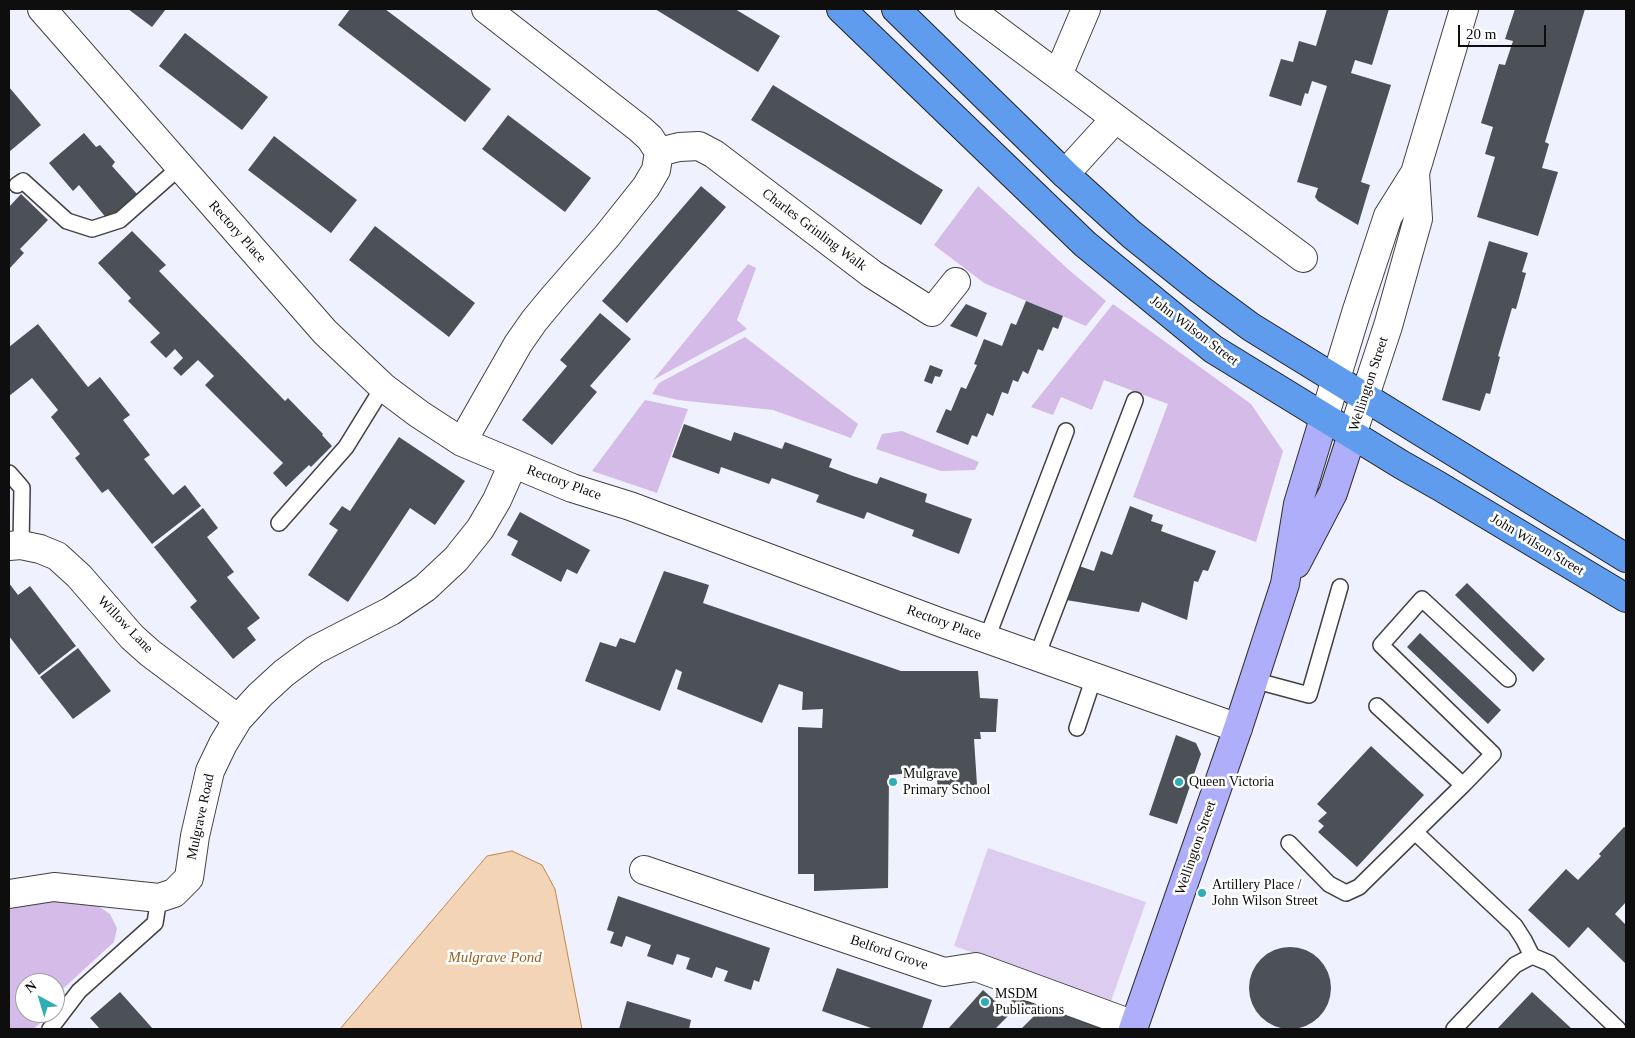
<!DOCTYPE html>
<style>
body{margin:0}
#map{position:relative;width:1635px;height:1038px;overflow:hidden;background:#f0f1fe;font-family:Georgia,serif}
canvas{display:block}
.frame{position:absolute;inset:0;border:10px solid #0e0e0e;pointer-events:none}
.north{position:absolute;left:15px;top:973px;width:50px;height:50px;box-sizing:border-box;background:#fff;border:1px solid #9f9f9f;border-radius:50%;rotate:321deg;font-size:14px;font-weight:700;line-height:20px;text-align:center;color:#0e0e0e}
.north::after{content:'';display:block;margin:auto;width:18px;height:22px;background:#2daeb7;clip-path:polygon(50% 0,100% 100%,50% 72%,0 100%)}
.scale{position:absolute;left:1458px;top:25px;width:88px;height:22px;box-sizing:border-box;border:2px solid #0e0e0e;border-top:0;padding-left:6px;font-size:15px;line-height:18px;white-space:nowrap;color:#0e0e0e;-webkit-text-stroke:4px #fff;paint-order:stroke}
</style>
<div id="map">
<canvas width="1635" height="1038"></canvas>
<div class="frame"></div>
<div class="north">N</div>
<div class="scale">20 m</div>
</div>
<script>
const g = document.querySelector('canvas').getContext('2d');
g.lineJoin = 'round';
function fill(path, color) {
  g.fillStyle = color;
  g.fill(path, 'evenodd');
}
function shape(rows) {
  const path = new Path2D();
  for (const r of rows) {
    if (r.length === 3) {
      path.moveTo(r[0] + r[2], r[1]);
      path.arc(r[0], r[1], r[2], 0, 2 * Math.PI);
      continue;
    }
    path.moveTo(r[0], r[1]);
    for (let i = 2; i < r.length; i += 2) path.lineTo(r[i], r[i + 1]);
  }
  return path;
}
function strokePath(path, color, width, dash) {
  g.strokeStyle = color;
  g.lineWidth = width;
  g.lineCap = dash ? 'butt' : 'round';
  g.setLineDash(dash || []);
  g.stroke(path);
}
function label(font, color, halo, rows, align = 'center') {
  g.font = font + ' Georgia,serif';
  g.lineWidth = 5;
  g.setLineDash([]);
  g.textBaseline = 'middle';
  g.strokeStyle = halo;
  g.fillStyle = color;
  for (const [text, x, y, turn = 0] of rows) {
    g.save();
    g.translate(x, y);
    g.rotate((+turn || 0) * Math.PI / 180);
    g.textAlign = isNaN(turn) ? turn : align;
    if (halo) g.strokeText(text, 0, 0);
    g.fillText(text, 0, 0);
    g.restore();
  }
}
fill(shape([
 [978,186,1069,270,1106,301,1086,326,984,283,934,245],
 [748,264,756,268,737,320,747,329,653,380],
 [1113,304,1251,404,1283,451,1256,542,1133,497,1168,404,1104,380,1092,410,1061,397,1053,415,1031,407],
 [745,337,858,424,851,438,773,410,678,400,652,394,659,383],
 [645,400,688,409,657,493,592,471],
 [902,431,979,462,975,470,941,471,876,449,882,434],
 [49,900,74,902,98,906,110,914,117,928,114,942,55,996,55,983,25,983,25,1013,38,1013,44,1020,33,1029,9,1029,9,905]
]), '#d5bbe7');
fill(shape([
 [988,848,1146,902,1111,1001,954,946]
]), '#dcccef');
const water = shape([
 [512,851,542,865,555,889,582,1029,340,1029,487,856,512,851]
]);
fill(water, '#f3d4b7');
strokePath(water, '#c68642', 1);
fill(shape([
 [128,9,166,9,152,27],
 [350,9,385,9,491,89,465,122,338,25],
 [655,9,735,9,780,36,758,72],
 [1327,9,1389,9,1372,65,1355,60,1351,73,1391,85,1361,182,1370,185,1358,225,1318,201,1315,197,1318,188,1297,182,1327,86,1312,81,1308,94,1305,93,1301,106,1269,96,1281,59,1293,62,1299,41,1316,46],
 [1515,9,1585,9,1545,142,1549,144,1542,168,1558,172,1538,236,1477,217,1495,157,1485,154,1493,127,1481,123,1499,64,1505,65,1513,41,1505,39],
 [185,33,268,97,242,130,159,66],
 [773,85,943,190,921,225,751,120],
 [9,87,41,125,9,152],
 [508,115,591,178,565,212,482,149],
 [84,133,96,147,100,145,115,162,112,166,137,194,108,220,79,185,73,191,49,163],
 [274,136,357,200,331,233,248,170],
 [701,186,726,207,627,323,602,301],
 [21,194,48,220,20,249,24,253,9,269,9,207],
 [375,226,475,303,449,337,349,260],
 [132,231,166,265,159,271,285,401,288,398,323,434,322,435,332,446,311,467,309,465,286,487,273,473,283,463,205,385,214,376,198,360,181,376,173,368,183,358,175,349,166,358,150,342,160,333,128,301,131,298,98,263],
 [1489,241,1528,253,1522,272,1526,273,1516,309,1512,308,1498,356,1500,357,1490,394,1486,393,1480,411,1442,400],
 [1026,301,1063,316,1058,329,1053,327,1043,351,1038,349,1028,374,1023,371,1018,382,1013,380,1008,394,1002,392,993,416,987,413,977,437,972,435,968,445,936,432,946,409,951,411,961,387,966,389,977,365,974,364,984,339,1002,346,1011,323,1016,325],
 [966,304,987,313,977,337,950,326],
 [600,313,631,339,590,386,597,392,552,445,522,420,567,366,560,360],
 [38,324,88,387,100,377,130,415,123,420,150,455,144,459,173,495,185,485,201,506,152,544,108,489,102,493,75,458,80,454,51,417,58,410,32,378,9,396,9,347],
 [930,365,943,370,940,377,935,376,932,384,924,381],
 [684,424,731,441,734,432,782,449,785,442,832,459,829,467,853,476,877,484,880,477,927,494,925,502,972,519,959,554,912,536,914,530,890,521,867,512,864,519,816,502,819,495,772,478,769,484,721,467,719,474,672,457],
 [399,437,465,481,435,525,410,508,348,602,308,575,338,530,329,524,342,506,350,511],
 [1130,506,1153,515,1151,521,1163,525,1161,531,1216,551,1208,571,1203,570,1198,582,1194,581,1187,620,1142,602,1139,612,1066,600,1079,566,1094,571,1101,551,1112,555],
 [203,508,218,528,207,537,234,572,227,577,260,618,247,628,256,640,233,659,190,607,197,601,154,547],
 [520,512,590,550,577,574,567,569,561,582,511,555,518,541,507,535],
 [664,571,709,585,703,603,901,671,978,671,980,698,998,699,996,732,980,732,981,739,974,739,977,785,938,789,936,771,889,775,888,888,814,891,814,874,798,874,798,727,822,728,823,709,802,710,803,692,779,684,762,723,677,689,682,672,676,669,660,711,585,681,600,642,616,647,620,638,635,643],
 [9,583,18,595,30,586,76,646,39,675,9,636],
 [1467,583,1545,659,1533,672,1455,595],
 [1420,633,1501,710,1488,724,1407,647],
 [78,648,111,691,73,719,40,677],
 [1176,735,1196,743,1201,754,1177,824,1149,815],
 [1371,746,1424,795,1357,867,1318,832,1324,826,1318,821,1327,813,1317,804],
 [1624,827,1626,828,1626,902,1615,914,1626,925,1626,964,1588,927,1569,948,1528,910,1566,869,1578,880,1601,856,1599,854],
 [618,896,770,948,759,982,754,980,751,990,724,981,728,971,716,967,712,978,686,969,690,958,677,954,673,965,647,956,651,945,626,936,622,947,610,943,614,932,607,930],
 [1290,988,41],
 [837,968,932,1000,922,1029,874,1029,822,1011],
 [983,990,1010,1014,995,1029,948,1029],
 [120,992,153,1029,100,1029,90,1018],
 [1015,992,1101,1028,1099,1029,1021,1029,1036,1014,1010,1004],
 [1532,992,1572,1029,1497,1029],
 [627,1001,691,1020,689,1029,619,1029]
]), '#4b5156');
const lane = shape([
 [17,185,23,181,67,221,92,229,120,220,180,167],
 [9,473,22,488,21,545],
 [279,523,346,447,383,387],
 [987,638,1066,431],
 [1037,656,1135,400],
 [1253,680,1309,695,1340,587],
 [1377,706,1463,785,1415,832,1515,926,1524,940,1532,956],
 [1077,728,1094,677],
 [1463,785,1493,754,1381,645,1422,599,1508,679],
 [1289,843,1329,884,1346,893,1359,887,1415,832],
 [50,1029,79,991,155,923,159,898],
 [1454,1029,1515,965,1532,956,1549,963,1618,1029]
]);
const street = shape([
 [42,9,325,332,383,387,419,414,462,442,572,488,630,506,942,623,1238,728],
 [969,9,1303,258],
 [1058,75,1086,9],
 [659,152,679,147,699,146,714,154,872,274,932,312,956,282],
 [1065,174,1115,119],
 [1324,418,1356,313,1388,216,1415,173,1464,9],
 [1352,435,1388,326,1418,219,1415,173],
 [462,442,518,344,534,321,553,298,607,236,646,187,656,170,659,152,650,138,640,129,486,9],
 [9,546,21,545,40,549,57,556,79,576,132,637,150,653,238,719],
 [644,870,944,972,976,967,1134,1025],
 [9,894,54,887,159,898,174,893,189,878,195,836,210,771,223,744,238,719,260,695,284,673,315,650,391,611,425,588,456,559,480,529,497,500,513,464]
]);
const secondary = shape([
 [1296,564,1333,493,1352,435],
 [1133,1029,1238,728,1285,584,1298,504,1324,418]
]);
const highway = shape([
 [841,9,1085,244,1213,349,1402,465,1439,486,1626,598],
 [896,9,1065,174,1131,234,1197,287,1251,327,1626,558]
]);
strokePath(lane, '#414141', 18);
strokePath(street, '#414141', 30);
strokePath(secondary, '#303030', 30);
strokePath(highway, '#1f1f1f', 30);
strokePath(lane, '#fff', 15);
strokePath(street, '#fff', 28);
strokePath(secondary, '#afaefb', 28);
strokePath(highway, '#5f9ced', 28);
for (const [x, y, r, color] of [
 [893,782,5,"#2daeb7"],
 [1179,782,5,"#2daeb7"],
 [1202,893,5,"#2daeb7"],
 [985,1002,5,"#2daeb7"]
]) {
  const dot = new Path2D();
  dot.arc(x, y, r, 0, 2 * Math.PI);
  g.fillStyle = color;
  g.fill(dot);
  strokePath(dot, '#fff', 2);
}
label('14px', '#0e0e0e', '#fff', [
 ["Charles Grinling Walk",814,230,37],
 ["Rectory Place",237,232,48],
 ["John Wilson Street",1194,331,37],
 ["Wellington Street",1369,384,-72],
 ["Rectory Place",564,483,20],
 ["John Wilson Street",1537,545,31],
 ["Rectory Place",944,623,20],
 ["Willow Lane",125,625,46],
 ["Mulgrave Road",201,817,-78],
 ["Wellington Street",1196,848,-71],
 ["Belford Grove",889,953,19]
]);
label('14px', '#0e0e0e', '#fff', [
 ["Mulgrave",903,774],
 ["Primary School",903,790],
 ["Queen Victoria",1189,782],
 ["Artillery Place /",1212,885],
 ["John Wilson Street",1212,901],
 ["MSDM",995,994],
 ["Publications",995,1010]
], 'left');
label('italic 15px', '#9a621d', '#fff', [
 ["Mulgrave Pond",495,958]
]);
</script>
